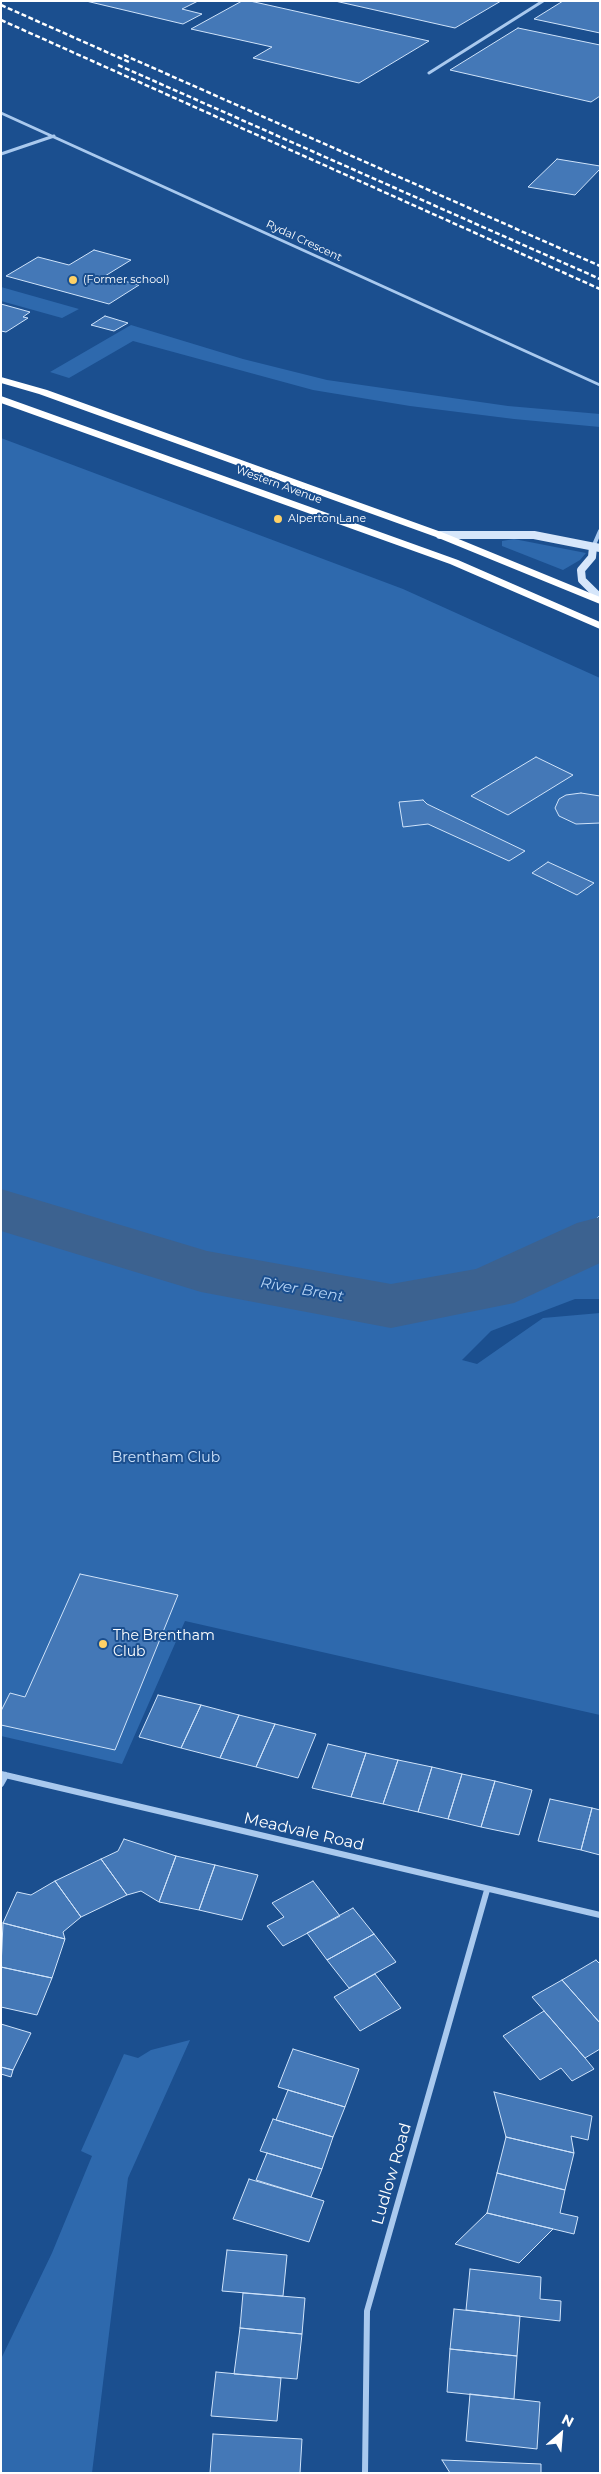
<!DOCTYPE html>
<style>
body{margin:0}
#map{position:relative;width:601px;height:2474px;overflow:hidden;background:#1b4f8f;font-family:Montserrat,sans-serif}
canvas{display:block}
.frame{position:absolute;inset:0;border:2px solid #fff;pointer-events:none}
.north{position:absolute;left:536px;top:2409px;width:50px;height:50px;-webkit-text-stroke:4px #1b4f8f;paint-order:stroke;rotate:27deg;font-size:14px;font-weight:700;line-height:20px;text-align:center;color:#fff}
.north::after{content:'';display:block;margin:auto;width:18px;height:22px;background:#fff;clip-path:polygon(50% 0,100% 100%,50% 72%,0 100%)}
</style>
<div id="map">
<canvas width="601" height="2474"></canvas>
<div class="frame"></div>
<div class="north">N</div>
</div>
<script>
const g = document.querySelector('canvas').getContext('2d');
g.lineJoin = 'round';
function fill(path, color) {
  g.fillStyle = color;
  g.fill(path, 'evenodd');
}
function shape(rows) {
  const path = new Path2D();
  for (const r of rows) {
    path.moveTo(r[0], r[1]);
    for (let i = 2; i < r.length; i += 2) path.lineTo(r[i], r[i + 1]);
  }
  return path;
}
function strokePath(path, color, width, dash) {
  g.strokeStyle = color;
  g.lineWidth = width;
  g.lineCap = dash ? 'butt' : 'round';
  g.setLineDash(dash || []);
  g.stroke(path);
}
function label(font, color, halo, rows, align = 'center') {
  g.font = font + ' Montserrat,sans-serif';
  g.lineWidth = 4;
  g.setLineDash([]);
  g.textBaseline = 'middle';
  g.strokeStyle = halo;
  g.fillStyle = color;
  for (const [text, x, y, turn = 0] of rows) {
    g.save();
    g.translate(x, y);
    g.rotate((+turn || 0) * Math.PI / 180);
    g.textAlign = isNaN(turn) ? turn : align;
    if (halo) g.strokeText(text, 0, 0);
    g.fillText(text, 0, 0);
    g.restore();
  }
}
fill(shape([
 [1,287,79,309,62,318,1,301],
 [131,325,243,359,327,380,508,406,600,414,600,427,514,419,410,406,313,390,133,341,69,378,50,372],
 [1,438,403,589,600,678,600,1299,575,1299,491,1331,462,1360,477,1364,543,1318,600,1313,600,1715,185,1621,122,1764,1,1736],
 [514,539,586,553,580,560,563,570,502,546,502,541],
 [190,2040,128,2178,92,2473,1,2473,1,2359,52,2253,92,2156,81,2151,124,2054,138,2058,151,2050]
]), '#2e69ad');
const water = shape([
 [600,1215,600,1257,545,1285,513,1256,594,1221,600,1215]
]);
fill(water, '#3c6290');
strokePath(water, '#9cc4f0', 1);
fill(shape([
 [1,1189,207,1251,391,1284,476,1269,577,1223,600,1217,600,1263,514,1303,391,1328,201,1292,1,1231,1,1189]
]), '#3c6290');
const building = shape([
 [86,1,198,1,182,9,202,14,183,24,86,1],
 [242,1,250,1,429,41,359,83,253,58,272,47,191,29,242,1],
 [335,1,501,1,455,28,335,1],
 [563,1,600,1,600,33,534,19,563,1],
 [518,28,600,45,600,96,591,102,450,70,518,28],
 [557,159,600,166,600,169,575,195,528,187,557,159],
 [94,250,131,260,105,276,139,285,109,304,6,276,38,257,69,265,94,250],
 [1,304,30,312,23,317,28,318,6,332,1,331,1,304],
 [105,316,128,323,114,331,91,325,105,316],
 [536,757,573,775,508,815,471,796,536,757],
 [581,793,600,796,600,823,576,824,559,816,555,808,559,799,566,795,581,793],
 [423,800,427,804,525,851,509,861,428,824,403,827,399,802,423,800],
 [548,862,594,883,577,895,532,873,548,862],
 [80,1574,178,1595,115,1750,1,1725,1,1711,10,1693,25,1697,80,1574],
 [158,1695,201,1705,181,1748,139,1737,158,1695],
 [201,1705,239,1715,220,1758,181,1748,201,1705],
 [239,1715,275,1724,256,1767,220,1758,239,1715],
 [275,1724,316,1734,298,1778,256,1767,275,1724],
 [328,1744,366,1753,351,1797,312,1788,328,1744],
 [366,1753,398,1760,383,1804,351,1797,366,1753],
 [398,1760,432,1767,418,1812,383,1804,398,1760],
 [432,1767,462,1774,448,1819,418,1812,432,1767],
 [462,1774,495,1781,481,1827,448,1819,462,1774],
 [495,1781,532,1790,519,1835,481,1827,495,1781],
 [550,1799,592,1808,581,1850,538,1841,550,1799],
 [592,1808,600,1810,600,1855,581,1850,592,1808],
 [124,1839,176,1856,159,1902,141,1891,127,1895,101,1859,118,1851,124,1839],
 [176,1856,215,1865,199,1910,159,1902,176,1856],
 [101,1859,127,1895,81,1917,55,1881,101,1859],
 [215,1865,258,1875,242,1920,199,1910,215,1865],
 [55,1881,81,1917,63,1932,65,1939,3,1923,17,1892,31,1895,55,1881],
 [313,1881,340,1916,283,1946,267,1926,284,1917,272,1903,313,1881],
 [353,1908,374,1934,327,1960,307,1933,353,1908],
 [3,1923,65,1939,52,1978,1,1967,3,1923],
 [374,1934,396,1962,349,1988,327,1960,374,1934],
 [596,1960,600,1964,600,2023,562,1980,596,1960],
 [1,1967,52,1978,37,2015,1,2007,1,1967],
 [375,1974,401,2008,360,2031,334,1997,375,1974],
 [562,1980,600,2023,600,2049,585,2058,532,1997,562,1980],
 [544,2011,585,2058,594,2069,572,2081,561,2068,540,2080,503,2036,544,2011],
 [1,2024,31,2033,13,2070,1,2067,1,2024],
 [293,2049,359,2069,345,2107,278,2087,293,2049],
 [1,2067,13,2070,11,2077,1,2074,1,2067],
 [288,2090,345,2107,333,2137,276,2120,288,2090],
 [494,2092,592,2116,588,2140,571,2136,574,2153,506,2137,494,2092],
 [273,2119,333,2137,322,2169,260,2151,273,2119],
 [506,2137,574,2153,565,2190,497,2173,506,2137],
 [267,2153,322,2169,311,2197,256,2180,267,2153],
 [497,2173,565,2190,560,2213,578,2217,574,2234,487,2213,497,2173],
 [249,2179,324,2201,309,2242,233,2219,249,2179],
 [487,2213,553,2229,519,2263,455,2244,487,2213],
 [227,2250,287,2255,283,2296,222,2291,227,2250],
 [470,2269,541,2277,540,2299,561,2301,560,2321,466,2310,470,2269],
 [243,2293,305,2298,302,2334,240,2328,243,2293],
 [454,2309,520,2316,517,2356,450,2349,454,2309],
 [240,2328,302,2334,297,2379,234,2374,240,2328],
 [450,2349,517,2356,514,2399,447,2392,450,2349],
 [216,2372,281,2378,277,2421,211,2416,216,2372],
 [470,2394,540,2402,537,2449,466,2441,470,2394],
 [213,2434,302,2439,300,2473,210,2473,213,2434],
 [442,2460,541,2464,541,2473,450,2473,442,2460]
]);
fill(building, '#4478b7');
strokePath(building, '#cfe3fa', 1);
strokePath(shape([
 [429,73,543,1],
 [1,113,600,385],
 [1,154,54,136]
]), '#a9c9ee', 3);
strokePath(shape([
 [593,547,600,531]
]), '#a9c9ee', 4);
strokePath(shape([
 [1,1774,600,1915],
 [1,1784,6,1775],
 [365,2473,367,2311,487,1890]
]), '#a9c9ee', 6);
strokePath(shape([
 [440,535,534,535,600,548],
 [593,547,592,557,581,570,582,580,600,598]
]), '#d6e6fa', 8);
fill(shape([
 [1,377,47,390,444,533,600,597,600,604,436,537,39,394,1,383,1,377],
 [1,396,458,560,600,622,600,629,450,564,1,403,1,396]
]), '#fff');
strokePath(shape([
 [1,5,129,62],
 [1,20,600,289],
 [124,55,600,266],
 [118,65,600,279]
]), '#fff', 2.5, [5, 2.5]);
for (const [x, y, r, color] of [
 [73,280,5,"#ffd166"],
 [278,519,5,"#ffd166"],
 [103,1644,5,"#ffd166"]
]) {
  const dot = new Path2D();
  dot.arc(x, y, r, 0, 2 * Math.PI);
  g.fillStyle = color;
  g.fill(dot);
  strokePath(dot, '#1b4f8f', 2);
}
label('11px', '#fff', '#1b4f8f', [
 ["Rydal Crescent",304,241,25],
 ["Western Avenue",279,485,20]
]);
label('11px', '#fff', '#1b4f8f', [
 ["(Former school)",83,280],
 ["Alperton Lane",288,519]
], 'left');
label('14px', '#cfe3fa', '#1b4f8f', [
 ["Brentham Club",166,1458]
]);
label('14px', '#fff', '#1b4f8f', [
 ["The Brentham",113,1636],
 ["Club",113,1652]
], 'left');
label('italic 15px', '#b5d3f5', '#1b4f8f', [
 ["River Brent",302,1290,10]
]);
label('16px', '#fff', '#1b4f8f', [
 ["Meadvale Road",304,1832,13],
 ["Ludlow Road",392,2174,-74]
]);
</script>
